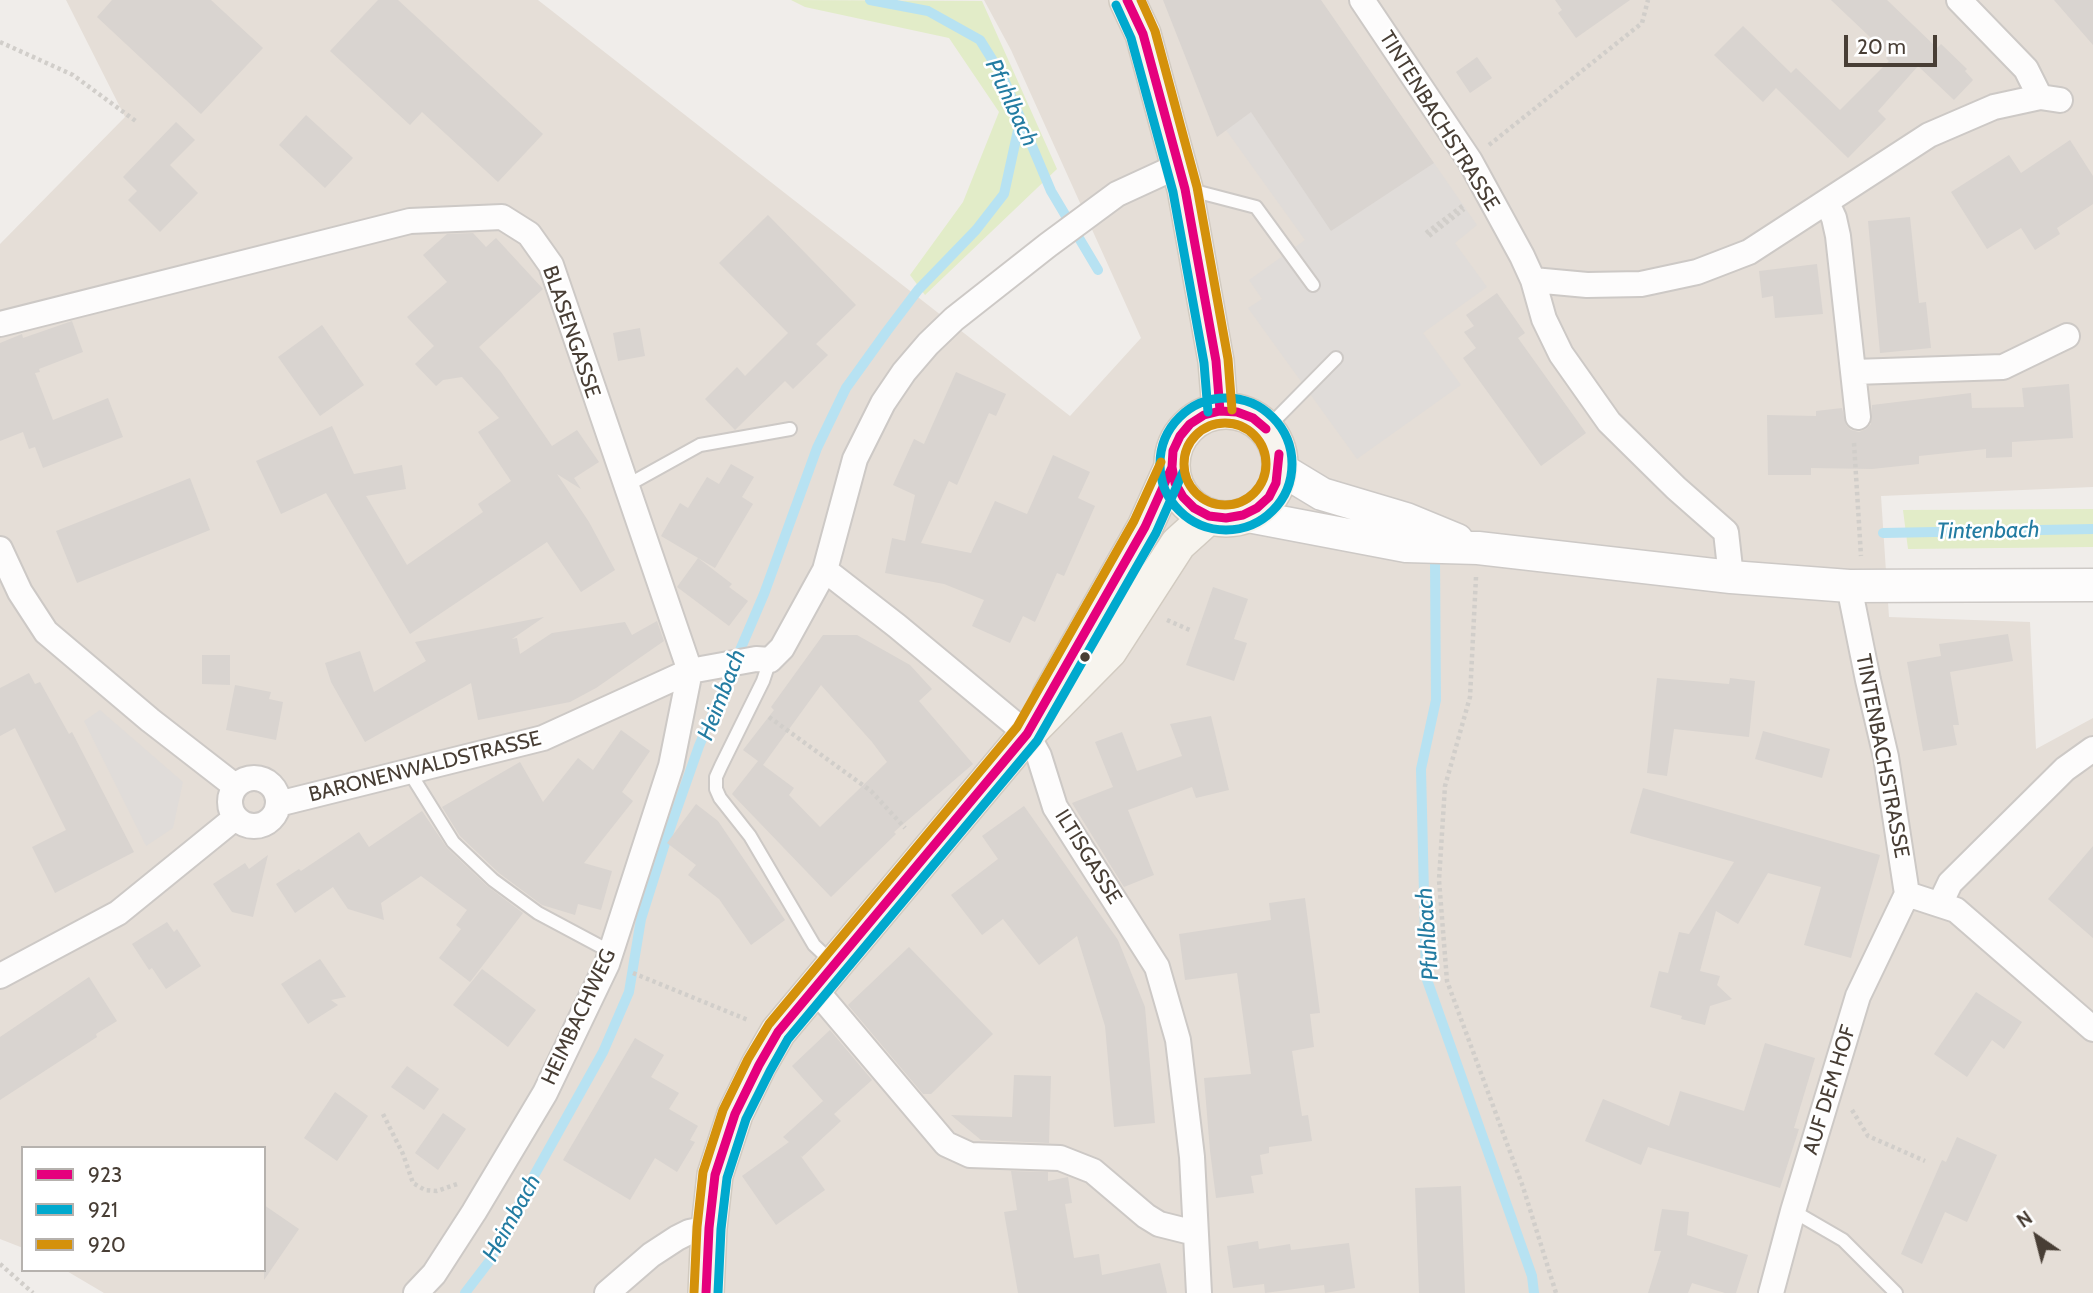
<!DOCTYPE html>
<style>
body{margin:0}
#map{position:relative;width:2093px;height:1293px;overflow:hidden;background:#f0edea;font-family:Cabin,sans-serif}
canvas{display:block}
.legend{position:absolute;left:21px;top:1146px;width:245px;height:126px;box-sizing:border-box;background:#fff;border:2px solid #b6b2ae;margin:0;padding:9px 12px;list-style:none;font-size:21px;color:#483e35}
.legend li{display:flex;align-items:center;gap:14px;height:35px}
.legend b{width:35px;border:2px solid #b6b2ae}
.north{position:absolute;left:2002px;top:1202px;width:70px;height:70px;-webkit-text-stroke:5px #fff;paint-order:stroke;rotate:325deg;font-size:19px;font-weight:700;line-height:28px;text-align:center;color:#483e35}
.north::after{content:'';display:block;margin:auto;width:24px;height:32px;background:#483e35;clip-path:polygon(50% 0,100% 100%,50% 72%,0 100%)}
.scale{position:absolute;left:1844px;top:35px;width:93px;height:32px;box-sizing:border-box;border:4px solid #483e35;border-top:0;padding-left:9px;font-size:21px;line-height:24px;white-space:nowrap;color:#483e35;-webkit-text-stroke:5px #fff;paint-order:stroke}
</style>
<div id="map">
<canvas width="2093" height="1293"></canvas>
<ul class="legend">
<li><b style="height:9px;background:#e5007d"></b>923</li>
<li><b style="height:9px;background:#00a9ce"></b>921</li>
<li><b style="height:9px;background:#d4910b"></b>920</li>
</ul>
<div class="north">N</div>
<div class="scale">20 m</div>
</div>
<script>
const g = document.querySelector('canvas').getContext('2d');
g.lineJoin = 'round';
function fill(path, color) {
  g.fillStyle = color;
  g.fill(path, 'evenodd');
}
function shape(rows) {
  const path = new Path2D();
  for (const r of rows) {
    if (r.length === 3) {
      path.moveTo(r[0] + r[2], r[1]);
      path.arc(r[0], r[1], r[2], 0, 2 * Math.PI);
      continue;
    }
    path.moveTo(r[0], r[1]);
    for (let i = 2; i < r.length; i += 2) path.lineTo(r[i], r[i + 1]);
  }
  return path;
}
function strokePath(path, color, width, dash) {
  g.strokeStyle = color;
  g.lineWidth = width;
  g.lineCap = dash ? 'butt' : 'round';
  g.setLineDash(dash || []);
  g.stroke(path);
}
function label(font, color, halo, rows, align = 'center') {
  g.font = font + ' Cabin,sans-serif';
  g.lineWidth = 5;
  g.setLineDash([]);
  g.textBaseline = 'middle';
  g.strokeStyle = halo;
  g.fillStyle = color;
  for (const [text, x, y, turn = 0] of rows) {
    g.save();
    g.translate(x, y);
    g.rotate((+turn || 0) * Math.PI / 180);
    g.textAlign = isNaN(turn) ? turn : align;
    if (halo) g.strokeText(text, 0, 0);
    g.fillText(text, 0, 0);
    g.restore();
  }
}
fill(shape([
 [66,0,538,0,1070,416,1141,338,1011,50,984,0,2093,0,2093,487,1881,496,1889,617,2030,622,2036,749,2093,718,2093,1293,104,1293,65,1270,264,1270,264,1148,23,1148,23,1248,0,1239,0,244,125,117]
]), '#e5ded7');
fill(shape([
 [791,0,982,1,1057,169,925,295,910,275,963,202,999,112,949,38,805,7],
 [2093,509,2093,547,1908,549,1903,510]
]), '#e2ecc8');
fill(shape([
 [1251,112,1434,163,1477,225,1455,243,1487,287,1423,333,1461,385,1357,459,1248,308,1262,299,1249,280,1305,240,1226,130],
 [100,710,183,782,173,828,146,846,84,721]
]), '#e0dcd9');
strokePath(shape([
 [870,0,928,11,980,40,1003,77,1051,191,1098,270],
 [1883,533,2093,529],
 [1435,559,1436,700,1421,769,1426,977,1532,1276,1534,1293],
 [465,1293,491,1259,531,1181,603,1052,629,992,641,919,667,837,699,746,764,594,817,448,846,388,887,331,918,290,976,230,1004,194,1020,121]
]), '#b7e2f2', 10);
fill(shape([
 [112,0,211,0,263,48,201,114,97,17],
 [378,0,398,0,543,134,498,182,422,112,410,125,330,51],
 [1163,0,1321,0,1434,163,1331,231,1251,112,1217,137],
 [1555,0,1630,0,1576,38,1558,13,1562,10],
 [1831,0,1887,0,1937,48,1941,44,1967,69,1965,71,1973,80,1954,100,1918,66,1878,111,1886,119,1848,158,1776,88,1763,102,1714,55,1743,26,1791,73,1796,68,1840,110,1889,61,1886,58,1889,55],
 [2054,0,2093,0,2093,45],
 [1477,57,1492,78,1470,93,1456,72],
 [306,115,353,158,325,188,279,145],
 [176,122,195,140,170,165,198,193,160,232,128,200,137,191,123,177],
 [2070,140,2093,176,2093,204,2057,228,2060,234,2035,250,2021,228,1987,249,1951,192,2009,155,2021,173],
 [768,215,856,305,816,344,828,355,793,389,785,381,735,430,705,399,737,367,745,376,788,333,719,263],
 [1910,217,1919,303,1926,302,1931,348,1880,353,1868,221],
 [473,233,486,247,496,238,543,289,479,347,501,372,552,446,577,430,599,462,574,478,581,489,557,474,589,522,615,570,581,592,547,542,410,634,326,493,281,514,256,461,332,426,354,474,402,465,406,489,366,496,407,565,483,512,478,504,511,481,478,432,499,418,462,377,443,380,436,386,415,364,434,346,407,317,447,282,423,255,447,234],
 [1817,264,1823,314,1775,318,1773,296,1762,298,1759,271],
 [1497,293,1525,333,1518,338,1586,433,1541,466,1463,358,1476,348,1464,332,1474,326,1466,315],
 [72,321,83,352,39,369,40,372,35,373,53,420,108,398,123,437,43,468,35,447,29,449,23,432,0,441,0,343,22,334,23,338],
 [322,325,364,385,320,416,278,357],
 [640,328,645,356,618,361,613,333],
 [956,372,1006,394,996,416,989,413,957,485,949,481,921,543,971,553,995,501,1027,514,1053,455,1090,472,1078,498,1095,506,1064,576,1057,573,1035,622,1023,616,1010,643,972,626,984,600,944,584,885,573,892,538,905,541,915,495,893,485,914,439,924,444],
 [2069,384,2073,438,2012,442,2012,457,1986,458,1986,449,1919,456,1919,464,1872,469,1811,468,1811,475,1768,475,1767,415,1816,416,1816,411,1842,408,1846,425,1851,430,1859,432,1866,429,1871,424,1872,405,1971,393,1972,408,2024,407,2022,388],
 [731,464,754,477,742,497,753,504,715,568,661,536,680,503,688,508,707,477,719,484],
 [190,478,210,530,77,583,56,531],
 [698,558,732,584,729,587,748,601,729,626,677,587],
 [1213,587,1248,599,1234,639,1247,643,1234,681,1186,665],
 [544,617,512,639,517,638,520,654,552,633,625,622,632,635,657,621,664,641,596,688,570,702,478,720,471,683,365,742,331,682,325,663,360,651,374,692,426,661,415,642],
 [2008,634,2013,661,1950,672,1959,725,1953,725,1957,745,1923,751,1907,662,1941,656,1939,644],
 [823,635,857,635,910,665,932,689,919,701,973,764,894,832,896,834,831,897,732,794,758,761,743,750,774,710,771,707],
 [821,685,872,742,887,762,820,827,789,795,794,788,763,765],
 [202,655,230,655,230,685,202,684],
 [29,673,35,684,40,682,69,734,72,732,134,852,55,893,32,847,66,830,15,728,0,736,0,688],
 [1657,678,1729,684,1730,678,1755,681,1749,737,1674,729,1667,776,1647,773],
 [235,685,271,692,269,699,283,702,276,740,226,730],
 [1211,716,1229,790,1196,798,1192,787,1128,810,1154,875,1124,887,1072,803,1113,787,1095,742,1122,732,1137,771,1182,756,1170,724],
 [621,730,650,751,622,792,633,801,584,863,612,871,601,910,578,904,575,915,542,905,499,873,460,836,442,807,520,762,543,802,578,758,593,770],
 [1763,731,1830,749,1822,778,1755,759],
 [1643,788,1880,855,1851,958,1804,945,1821,887,1768,873,1738,924,1716,911,1700,971,1720,976,1717,985,1732,999,1710,1006,1705,1025,1681,1019,1682,1016,1650,1007,1659,971,1668,973,1679,932,1689,934,1734,862,1630,833],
 [696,804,718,821,785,920,751,945,719,899,688,875,696,865,667,843],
 [1024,806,1118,940,1145,1007,1155,1123,1114,1127,1105,1026,1077,936,1039,965,1003,919,982,935,951,895,998,859,982,836],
 [422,811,447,848,487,886,523,913,470,982,439,958,461,929,456,925,467,910,421,876,381,903,384,920,348,909,333,887,295,913,276,884,299,869,301,871,359,832,369,847],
 [2093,846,2093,938,2048,899],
 [268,855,253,917,232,912,213,884,245,863,249,869],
 [1305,898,1320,1013,1310,1014,1314,1047,1292,1051,1302,1116,1308,1115,1312,1141,1269,1147,1269,1153,1260,1155,1263,1174,1251,1176,1254,1193,1216,1198,1210,1151,1204,1078,1251,1074,1237,973,1185,980,1179,934,1271,920,1269,903],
 [167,922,174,932,177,929,201,966,166,989,152,968,149,970,132,944],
 [909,947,993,1034,931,1094,923,1094,848,1005],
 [320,959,346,997,331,1000,338,1005,308,1024,281,984],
 [482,969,536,1010,508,1047,453,1005],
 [89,977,117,1021,96,1034,97,1037,0,1100,0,1037],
 [1976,992,2022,1022,2004,1049,1992,1040,1967,1077,1934,1054],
 [830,1030,872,1080,834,1114,841,1121,802,1157,800,1155,825,1190,776,1225,742,1176,789,1142,783,1137,823,1101,832,1111,792,1066],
 [635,1038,664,1055,651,1077,679,1093,669,1109,698,1126,690,1140,695,1142,677,1172,655,1158,630,1200,563,1160],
 [1765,1043,1815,1058,1794,1128,1799,1129,1780,1188,1648,1147,1641,1165,1585,1141,1603,1099,1669,1126,1680,1091,1744,1111],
 [407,1066,439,1089,424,1110,391,1087],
 [1014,1075,1051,1076,1049,1143,981,1140,951,1115,1012,1117],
 [335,1092,368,1116,337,1161,304,1138],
 [443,1113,466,1129,438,1170,415,1153],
 [1957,1137,1997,1155,1967,1222,1945,1212,1922,1264,1901,1254,1942,1160,1946,1162],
 [1011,1171,1048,1172,1048,1181,1068,1177,1072,1203,1065,1204,1074,1258,1099,1254,1102,1275,1160,1263,1167,1293,1018,1293,1004,1212,1017,1210],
 [1461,1186,1465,1293,1419,1293,1415,1188],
 [264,1205,299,1229,264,1280],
 [1662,1209,1689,1212,1687,1235,1748,1255,1736,1293,1725,1293,1692,1283,1688,1293,1648,1293,1661,1251,1654,1251],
 [1258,1241,1259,1249,1290,1244,1291,1250,1349,1243,1355,1288,1325,1293,1324,1285,1265,1293,1264,1284,1233,1288,1227,1246]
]), '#d9d4d0');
const service = shape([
 [1187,189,1256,207,1313,285],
 [1266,429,1336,358],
 [626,486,700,445,790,429],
 [770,660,763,681,721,766,716,777,716,789,720,798,750,836,814,945,834,964],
 [410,773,453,842,493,880,538,913,611,952],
 [1793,1211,1843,1240,1896,1293]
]);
const minor = shape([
 [1362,0,1470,161,1522,256,1533,280,1544,319,1561,354,1609,422,1676,488,1726,532,1731,577],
 [1959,0,2026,69,2040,97],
 [1827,203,1834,218,1838,236,1858,417],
 [1533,280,1587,285,1641,284,1697,272,1749,252,1929,135,1994,107,2040,97,2060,100],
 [0,324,410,221,502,217,529,234,551,265,690,671],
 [1854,372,2003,367,2067,336],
 [0,549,20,592,46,632,150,720,235,786],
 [825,570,897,626,1027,734,1039,756,1055,807,1157,967,1178,1040,1192,1157,1199,1293],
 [1849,586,1868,680,1886,757,1907,894],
 [254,802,24],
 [278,804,543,738,690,671,756,659,770,660,782,648,825,570,855,459,883,403,904,372,928,344,954,319,1048,245,1117,194,1180,165],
 [1907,894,1956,910,2093,1029],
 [1940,904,1950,883,2065,769,2093,749],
 [0,976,118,913,235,818],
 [814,988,946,1144,970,1155,1060,1158,1093,1171,1146,1216,1159,1224,1195,1233],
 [416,1293,434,1274,474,1212,545,1093,607,964,671,766,690,671],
 [607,1293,651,1255,677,1238,689,1232,709,1228],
 [1771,1293,1793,1211,1858,996,1907,894]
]);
const tertiary = shape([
 [1279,468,1322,494,1406,519,1457,540],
 [1243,515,1406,546,1478,548,1731,577,1849,586,2093,585]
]);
const secondary = shape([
 [1127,0,1143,34,1185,189,1216,361,1220,411],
 [1226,465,54],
 [1050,695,1145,527,1172,467],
 [706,1293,709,1228,715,1175,735,1114,759,1065,778,1032,1027,734,1109,651,1178,544,1209,516]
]);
strokePath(service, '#cdc9c6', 16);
strokePath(minor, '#cdc9c6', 28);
strokePath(tertiary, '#cdc9c6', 35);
strokePath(secondary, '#d2cbc1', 38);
strokePath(shape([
 [0,42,73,75,137,122],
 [1489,145,1642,23,1648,0],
 [1426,233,1465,204],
 [1429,236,1464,209],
 [1854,443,1861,556],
 [1476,577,1470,697,1445,786,1439,880,1447,981,1523,1187,1556,1293],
 [1167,620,1192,631],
 [769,717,871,791,905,828],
 [633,973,748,1020],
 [1852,1110,1868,1136,1925,1161],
 [383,1114,403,1154,413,1183,425,1190,437,1191,457,1184],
 [0,1264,33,1293]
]), '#d1ceca', 4.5, [3.5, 3.5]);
strokePath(service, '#fdfcfc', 12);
strokePath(minor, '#fdfcfc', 24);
strokePath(tertiary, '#fdfcfc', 32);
strokePath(secondary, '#f7f4ee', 35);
strokePath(shape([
 [1127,0,1143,34,1185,189,1216,361,1220,411],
 [1266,429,1253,418,1237,412,1220,411,1204,415,1190,424,1180,436,1173,451,1172,467,1175,483,1183,497,1194,508,1209,516,1226,518,1243,515,1257,508,1269,497,1276,483,1279,454],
 [706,1293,709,1228,715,1175,735,1114,759,1065,778,1032,1027,734,1145,527,1172,467]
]), '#e5007d', 9);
strokePath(shape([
 [1116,5,1131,38,1173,192,1204,363,1208,412],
 [1226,464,66],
 [718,1293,721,1229,727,1178,746,1119,770,1071,788,1039,1037,741,1156,533,1183,472]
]), '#00a9ce', 9);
strokePath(shape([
 [1141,0,1155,31,1197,187,1228,359,1232,410],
 [1225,464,41],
 [694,1292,697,1227,703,1172,723,1110,748,1059,769,1024,1017,727,1134,521,1161,462]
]), '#d4910b', 9);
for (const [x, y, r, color] of [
 [1085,657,6,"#483e35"]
]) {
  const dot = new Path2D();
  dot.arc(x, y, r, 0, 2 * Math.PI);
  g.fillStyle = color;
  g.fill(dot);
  strokePath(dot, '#fff', 2.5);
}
label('21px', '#483e35', '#fff', [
 ["TINTENBACHSTRASSE",1439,121,58],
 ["BLASENGASSE",571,332,71],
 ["TINTENBACHSTRASSE",1882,756,79],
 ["BARONENWALDSTRASSE",425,767,-14],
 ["ILTISGASSE",1088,857,58],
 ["HEIMBACHWEG",579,1017,-65],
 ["AUF DEM HOF",1830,1090,-73]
]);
label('italic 23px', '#237ca2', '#fff', [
 ["Pfuhlbach",1011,103,65],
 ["Tintenbach",1988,531,-1],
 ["Heimbach",722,695,-69],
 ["Pfuhlbach",1428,934,-94],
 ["Heimbach",512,1218,-61]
]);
</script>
